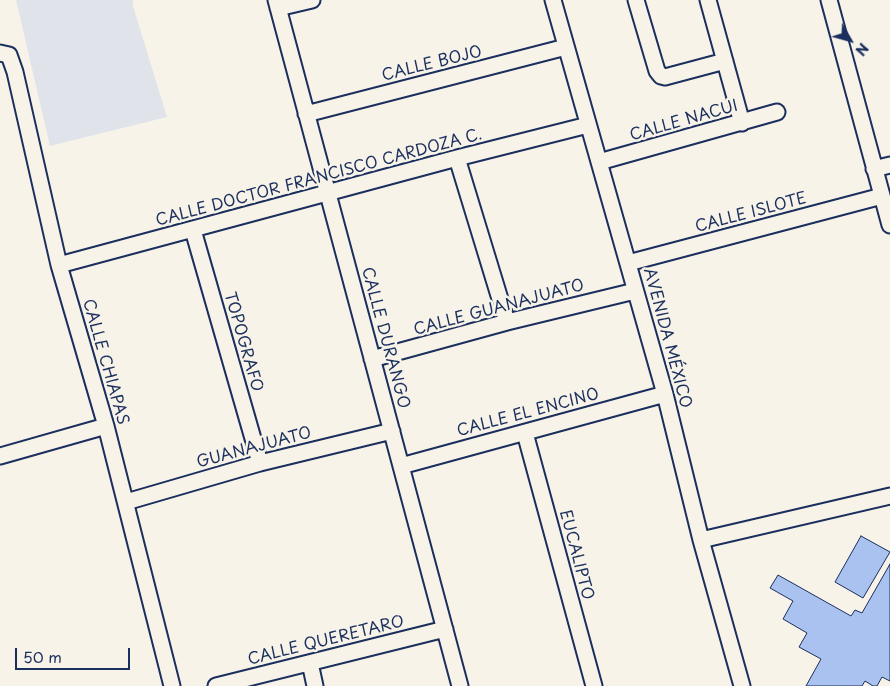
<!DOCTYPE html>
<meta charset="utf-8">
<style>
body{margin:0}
#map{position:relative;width:890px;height:686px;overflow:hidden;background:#f7f3e8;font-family:"Playpen Sans",sans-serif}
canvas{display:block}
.north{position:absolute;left:825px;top:15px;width:50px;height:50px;-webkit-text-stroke:4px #f7f3e8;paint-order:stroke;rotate:128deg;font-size:14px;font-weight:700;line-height:20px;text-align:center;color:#1b2f5e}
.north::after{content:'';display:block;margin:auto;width:18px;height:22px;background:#1b2f5e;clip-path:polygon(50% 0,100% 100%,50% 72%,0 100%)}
.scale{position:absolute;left:15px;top:648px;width:115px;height:22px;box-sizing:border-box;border:2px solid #1b2f5e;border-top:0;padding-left:6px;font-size:15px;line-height:18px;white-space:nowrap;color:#1b2f5e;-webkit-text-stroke:4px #f7f3e8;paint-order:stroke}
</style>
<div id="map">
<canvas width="890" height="686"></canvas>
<div class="north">N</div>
<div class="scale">50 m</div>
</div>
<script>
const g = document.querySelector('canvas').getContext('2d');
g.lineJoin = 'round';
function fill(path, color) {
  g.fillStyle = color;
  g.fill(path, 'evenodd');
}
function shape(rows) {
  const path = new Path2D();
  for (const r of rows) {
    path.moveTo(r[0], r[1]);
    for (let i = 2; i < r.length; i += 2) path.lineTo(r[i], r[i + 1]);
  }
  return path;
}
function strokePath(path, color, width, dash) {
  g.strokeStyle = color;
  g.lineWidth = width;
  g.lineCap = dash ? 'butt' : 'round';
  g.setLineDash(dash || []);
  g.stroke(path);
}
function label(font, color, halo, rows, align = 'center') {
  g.font = font + ' "Playpen Sans",sans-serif';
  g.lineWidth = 5;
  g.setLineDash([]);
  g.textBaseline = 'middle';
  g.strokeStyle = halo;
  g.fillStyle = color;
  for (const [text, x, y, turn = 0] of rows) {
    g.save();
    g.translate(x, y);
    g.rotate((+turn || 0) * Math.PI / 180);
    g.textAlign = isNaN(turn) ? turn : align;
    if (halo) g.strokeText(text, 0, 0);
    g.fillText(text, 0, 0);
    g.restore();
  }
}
fill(shape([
 [16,0,133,0,133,6,167,117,50,146]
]), '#e0e4ea');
const building = shape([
 [861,536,890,552,863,598,835,582,861,536],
 [890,564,890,681,882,677,877,686,873,686,865,681,862,686,806,686,821,659,799,647,807,633,783,619,793,601,770,588,778,575,851,616,855,610,862,613,890,564]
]);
fill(building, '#a9c2f0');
strokePath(building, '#1b2f5e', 1);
const minor = shape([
 [276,0,460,686],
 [553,0,665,394,701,540,742,686],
 [636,0,657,71,661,76,665,77,725,61],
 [708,0,742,123],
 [829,0,890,225],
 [278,8,312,0],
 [0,53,9,55,15,72,59,265,106,426,172,686],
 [306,114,566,47],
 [457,158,507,322],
 [599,162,777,112],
 [874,169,890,165],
 [193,230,260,463],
 [628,263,882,196],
 [59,265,457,158,588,125],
 [372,359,507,322,635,291],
 [525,433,594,686],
 [0,456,106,426],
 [401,466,665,394],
 [126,502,260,463,392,431],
 [701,540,890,496],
 [310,663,315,686],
 [216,686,445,629]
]);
strokePath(minor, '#1b2f5e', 19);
strokePath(minor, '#f7f3e8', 15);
label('16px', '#1b2f5e', '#f7f3e8', [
 ["CALLE BOJO",432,64,-14],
 ["CALLE NACUI",684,121,-16],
 ["CALLE DOCTOR FRANCISCO CARDOZA C.",319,178,-15],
 ["CALLE ISLOTE",751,213,-15],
 ["CALLE GUANAJUATO",499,308,-15],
 ["CALLE DURANGO",385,338,75],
 ["AVENIDA MÉXICO",667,338,75],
 ["TOPOGRAFO",243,342,74],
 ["CALLE CHIAPAS",105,362,74],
 ["CALLE EL ENCINO",528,413,-15],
 ["GUANAJUATO",254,448,-15],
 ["EUCALIPTO",576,555,75],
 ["CALLE QUERETARO",326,641,-14]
]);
</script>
